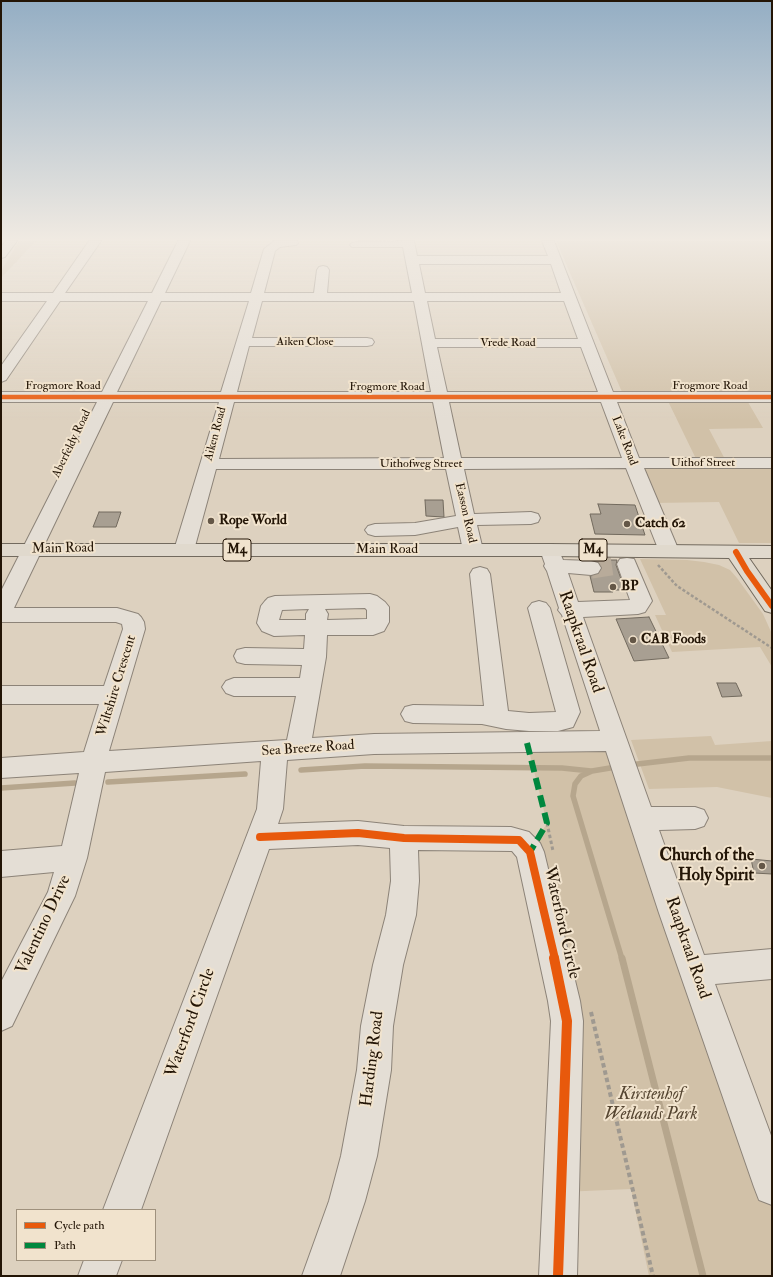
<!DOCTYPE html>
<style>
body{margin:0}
#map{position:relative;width:773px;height:1277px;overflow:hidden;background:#ddd1bf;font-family:"IM FELL Double Pica",serif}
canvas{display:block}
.frame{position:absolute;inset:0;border:2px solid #231506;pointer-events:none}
.legend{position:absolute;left:16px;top:1209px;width:140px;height:52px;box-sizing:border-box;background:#f1e3cd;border:1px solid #9f917d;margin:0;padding:5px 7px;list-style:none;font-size:12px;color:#231506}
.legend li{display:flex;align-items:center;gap:8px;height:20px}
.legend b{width:20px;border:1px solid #9f917d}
</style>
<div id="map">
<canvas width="773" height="1277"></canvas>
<div class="frame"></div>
<ul class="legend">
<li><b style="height:5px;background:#e8590c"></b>Cycle path</li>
<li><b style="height:5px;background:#00873e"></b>Path</li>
</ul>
</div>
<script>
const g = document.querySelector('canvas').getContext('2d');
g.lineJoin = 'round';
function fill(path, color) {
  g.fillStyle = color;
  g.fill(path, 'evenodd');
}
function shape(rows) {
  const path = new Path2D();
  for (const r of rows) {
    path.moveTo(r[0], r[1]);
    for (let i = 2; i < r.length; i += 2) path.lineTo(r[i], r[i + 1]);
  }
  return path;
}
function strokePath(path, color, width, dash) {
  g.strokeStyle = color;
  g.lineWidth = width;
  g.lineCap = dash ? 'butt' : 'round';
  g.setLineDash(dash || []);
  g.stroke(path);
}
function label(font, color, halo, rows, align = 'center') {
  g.font = font + ' "IM FELL Double Pica",serif';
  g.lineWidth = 4;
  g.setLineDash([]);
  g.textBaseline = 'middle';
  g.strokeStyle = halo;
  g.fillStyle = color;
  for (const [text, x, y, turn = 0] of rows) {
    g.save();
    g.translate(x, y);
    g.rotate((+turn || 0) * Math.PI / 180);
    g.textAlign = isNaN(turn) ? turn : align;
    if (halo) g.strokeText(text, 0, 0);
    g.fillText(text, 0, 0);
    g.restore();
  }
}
fill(shape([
 [19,241,36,241,1,278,1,271],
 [556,241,772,241,772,391,622,392],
 [666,397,745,397,763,428,709,429,727,463,772,463,772,543,739,543,719,502,654,503,642,468,698,463],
 [640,559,687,560,704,562,719,565,730,570,737,578,763,614,772,634,772,667,760,647,672,652,655,615,666,615],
 [711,736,715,745,772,741,772,798,717,787,649,789,631,740],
 [529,751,619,752,772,1187,772,1276,649,1276,631,1189,562,1192,567,1021,530,852,547,823]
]), '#d1c1a8');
strokePath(shape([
 [629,765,689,758,772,758],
 [616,767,592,771,581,776,575,784,573,796,622,959],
 [301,770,365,766,562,768,591,771],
 [108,782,245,774],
 [1,788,75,783]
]), '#b6a68d', 5.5);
strokePath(shape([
 [622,958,703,1276]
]), '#b6a68d', 7);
const building = shape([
 [425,500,443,500,444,517,426,516,425,500],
 [598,504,635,505,645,535,595,534,590,514,601,514,598,504],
 [99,512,121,512,116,527,93,527,99,512],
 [594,560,617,560,616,565,625,590,612,590,613,592,594,592,590,576,598,574,602,567,599,562,594,560],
 [649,617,669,658,634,661,616,619,649,617],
 [717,683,736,683,742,696,722,697,717,683],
 [751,859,772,861,772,874,754,873,751,859]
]);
fill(building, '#a89f92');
strokePath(building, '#726a5e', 1);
strokePath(shape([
 [591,568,618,564]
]), '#b8ab9a', 21, [21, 10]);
const minor = shape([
 [89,241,101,241,65,293,152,293,178,241,190,241,165,293,251,293,264,249,274,241,297,241,298,243,296,245,280,247,275,251,264,293,314,293,317,270,319,267,323,266,327,267,329,270,327,293,412,293,403,247,352,247,350,245,352,243,356,242,414,241,417,256,548,256,542,241,554,241,613,392,772,392,772,402,617,402,639,458,772,458,772,468,644,468,679,551,676,555,669,557,662,555,659,551,626,468,464,469,474,514,531,512,538,514,540,518,538,522,531,524,477,525,483,550,480,554,473,556,466,554,463,550,458,527,415,535,375,536,368,534,365,530,368,526,375,524,415,523,456,516,446,469,216,469,194,550,191,554,184,556,177,554,174,550,219,402,113,402,14,608,117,608,138,614,141,617,144,622,145,629,109,751,287,740,296,696,234,696,226,693,222,687,226,681,234,678,300,678,302,665,245,664,237,662,234,656,237,650,245,648,304,649,305,635,274,636,262,631,257,623,261,606,265,601,268,598,275,596,370,594,377,596,385,602,389,607,389,622,384,631,373,635,327,635,326,657,312,738,374,734,600,731,562,615,558,610,559,608,547,571,544,566,545,564,540,550,543,546,550,544,557,546,563,560,591,561,598,563,601,568,598,573,591,575,568,573,578,602,630,600,617,564,620,559,627,558,634,559,652,601,645,612,638,614,583,617,651,807,695,807,704,810,708,818,704,826,695,829,659,830,704,955,772,949,772,979,715,984,772,1138,772,1205,759,1200,754,1187,659,913,606,751,374,754,287,760,283,809,278,824,358,821,404,826,511,827,529,832,540,843,544,852,580,1001,583,1021,577,1276,539,1276,551,1021,548,1001,517,857,512,851,418,850,419,881,416,915,403,965,393,1026,391,1070,377,1156,365,1201,340,1276,302,1276,329,1201,341,1156,357,1070,361,1026,373,965,386,915,391,881,390,848,358,845,269,849,141,1210,103,1210,257,809,261,761,105,772,87,858,75,896,12,1026,1,1031,1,982,48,892,54,872,1,877,1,851,62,846,79,773,1,778,1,758,84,752,99,704,1,704,1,686,104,686,123,629,122,624,116,622,1,622,1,591,97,402,1,402,1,392,102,392,148,301,60,301,6,380,1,382,1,366,47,301,1,301,1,293,53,293,89,241],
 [419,264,551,264,561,293,425,293,419,264],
 [161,301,249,301,221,392,117,392,161,301],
 [262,301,414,301,431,392,237,392,249,346,367,346,372,345,374,342,372,339,367,338,252,338,262,301],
 [427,301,564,301,578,339,435,339,427,301],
 [437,347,581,347,598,392,447,392,437,347],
 [234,402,433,402,444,458,219,459,234,402],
 [449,402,601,402,622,458,461,458,449,402],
 [365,608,367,610,367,619,327,620,328,614,325,609,365,608],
 [309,609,306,614,306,620,279,620,282,610,309,609],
 [480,567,487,569,490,574,508,711,529,713,556,712,528,608,532,603,539,601,546,603,550,608,580,712,573,727,558,731,529,731,506,729,482,724,413,723,405,721,401,714,405,707,413,705,484,706,470,574,473,569,480,567],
 [84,1260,122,1260,116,1276,78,1276,84,1260]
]);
const major = shape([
 [6,241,17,241,5,257,1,258,1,247,6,241],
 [1,544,550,544,772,546,772,558,749,558,772,591,772,613,765,611,729,558,550,556,1,556,1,544]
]);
strokePath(minor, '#8c8378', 2);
strokePath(major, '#726a5e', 2);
strokePath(shape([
 [658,565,677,586,772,648]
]), '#9f9990', 2.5, [3, 2]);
strokePath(shape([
 [547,823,553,851]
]), '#9f9990', 3, [3.5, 2.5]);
strokePath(shape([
 [591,1012,653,1276]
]), '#9f9990', 4, [4.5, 3]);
fill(minor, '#e4ded5');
fill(major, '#e0d9cd');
strokePath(shape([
 [527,743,547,823,530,852]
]), '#00873e', 6, [12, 6]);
strokePath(shape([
 [1,397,772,397]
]), '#e8590c', 4.5);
strokePath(shape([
 [736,552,747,571,772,606]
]), '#e8590c', 6);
strokePath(shape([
 [260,837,358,833,404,838,519,840,530,852,555,959]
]), '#e8590c', 8);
strokePath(shape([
 [554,958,567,1021,558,1276]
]), '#e8590c', 10);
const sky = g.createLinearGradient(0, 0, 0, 420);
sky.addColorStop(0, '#94aec4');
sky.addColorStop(0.57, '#f0eae2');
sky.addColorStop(1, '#f0eae200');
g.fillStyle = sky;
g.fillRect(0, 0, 773, 420);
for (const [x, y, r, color] of [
 [211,521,4,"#645747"],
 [627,524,4,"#645747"],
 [613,587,4,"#645747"],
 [633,640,4,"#645747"],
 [762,866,4,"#645747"]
]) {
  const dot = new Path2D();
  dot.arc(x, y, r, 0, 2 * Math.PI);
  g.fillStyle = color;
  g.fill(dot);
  strokePath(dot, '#f1e3cd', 1.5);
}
label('12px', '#231506', '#f1e3cd', [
 ["Aiken Close",305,342],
 ["Vrede Road",508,343],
 ["Frogmore Road",63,386],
 ["Frogmore Road",710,386],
 ["Frogmore Road",387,387],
 ["Aiken Road",216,434,-75],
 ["Lake Road",624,441,69],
 ["Aberfeldy Road",72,444,-64],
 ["Uithof Street",703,463],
 ["Uithofweg Street",421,464],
 ["Easson Road",465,513,77]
]);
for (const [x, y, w] of [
 [237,550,28],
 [593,550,28]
]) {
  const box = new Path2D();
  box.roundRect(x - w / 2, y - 11, w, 22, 3);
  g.fillStyle = '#f1e3cd';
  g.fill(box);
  strokePath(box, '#231506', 1);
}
label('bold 13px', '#231506', null, [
 ["M4",237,550],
 ["M4",593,550]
]);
label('bold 14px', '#231506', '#f1e3cd', [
 ["Rope World",219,521],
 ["Catch 62",635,524],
 ["BP",621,587],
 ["CAB Foods",641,640]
], 'left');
label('14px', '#231506', '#f1e3cd', [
 ["Main Road",63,549,-1],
 ["Main Road",387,550],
 ["Wiltshire Crescent",117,686,-73],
 ["Sea Breeze Road",308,749,-4]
]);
label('17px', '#231506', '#f1e3cd', [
 ["Raapkraal Road",580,642,71],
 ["Waterford Circle",561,923,77],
 ["Valentino Drive",44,925,-65],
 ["Raapkraal Road",687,948,71],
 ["Waterford Circle",191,1023,-70],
 ["Harding Road",373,1059,-83]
]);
label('bold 17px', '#231506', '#f1e3cd', [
 ["Church of the",754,856],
 ["Holy Spirit",754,876]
], 'right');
label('italic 17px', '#554531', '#f1e3cd', [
 ["Kirstenhof",651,1095],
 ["Wetlands Park",651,1115]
]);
</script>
